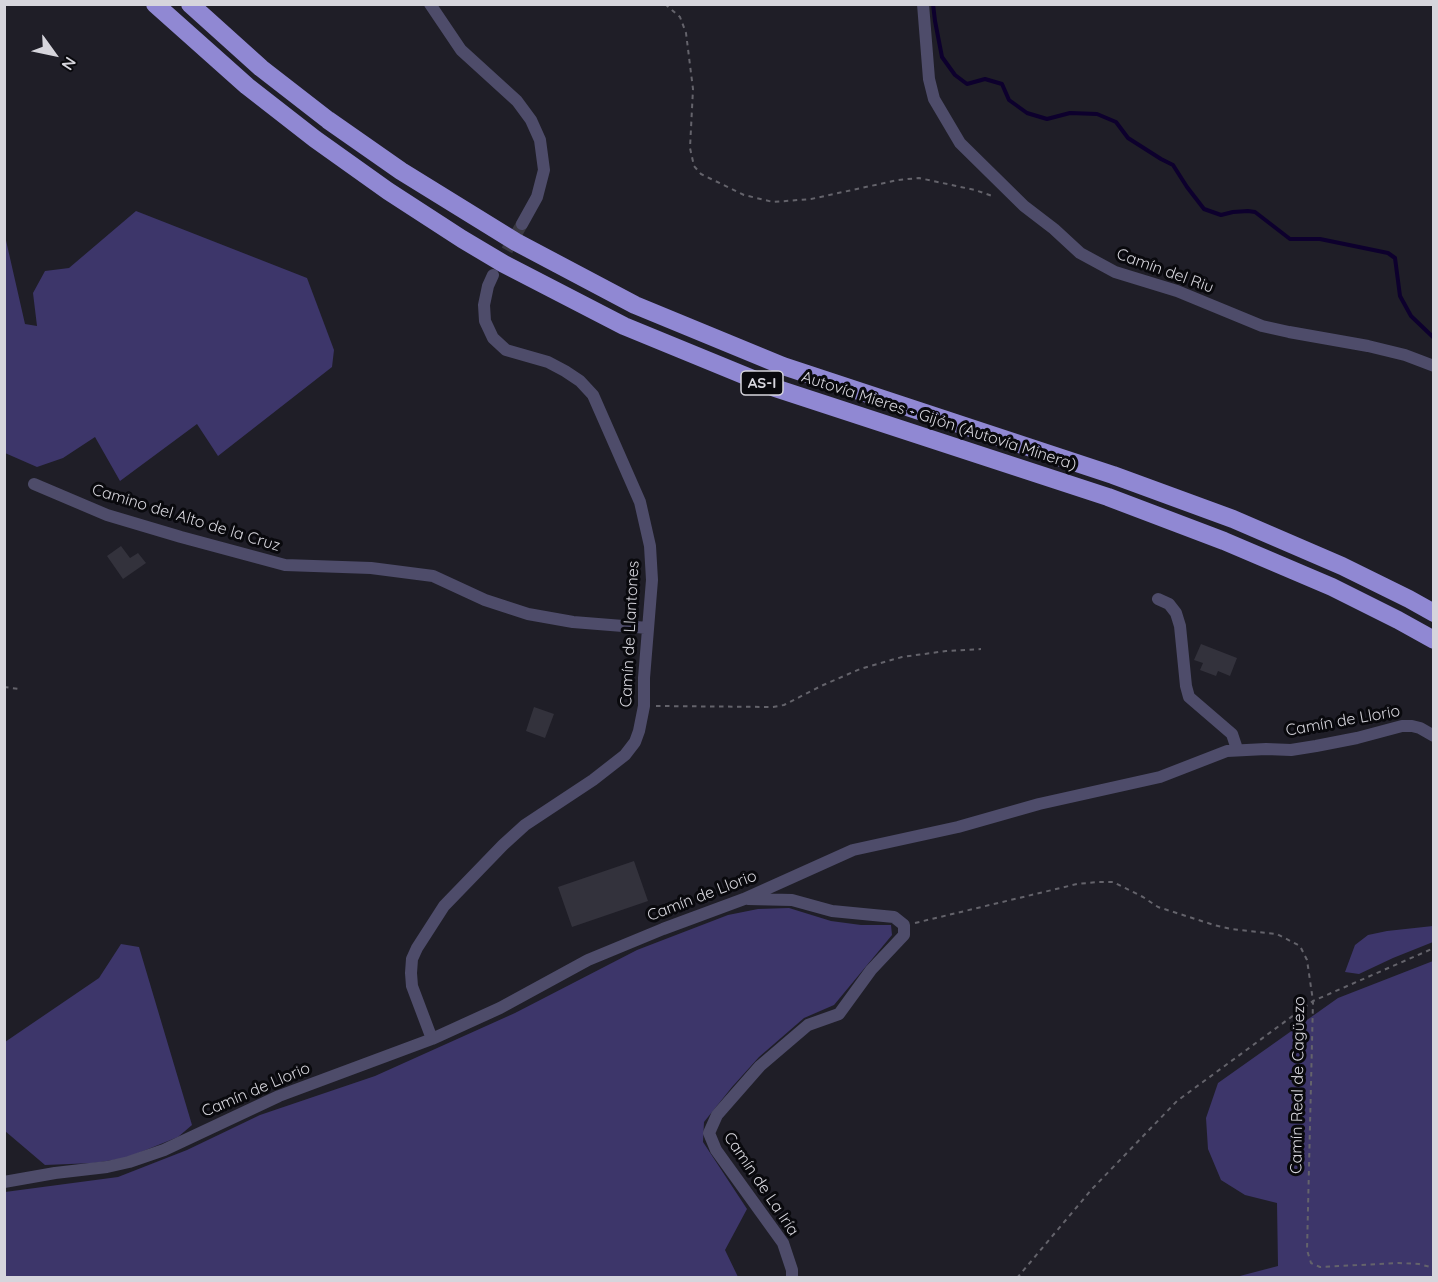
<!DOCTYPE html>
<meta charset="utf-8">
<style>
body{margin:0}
#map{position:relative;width:1438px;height:1282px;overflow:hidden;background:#1f1e27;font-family:Quicksand,sans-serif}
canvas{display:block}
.frame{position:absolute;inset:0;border:6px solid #d6d5dc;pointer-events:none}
.north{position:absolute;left:24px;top:24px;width:60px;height:60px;-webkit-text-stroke:4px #09090d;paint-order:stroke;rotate:123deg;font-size:16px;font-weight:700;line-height:24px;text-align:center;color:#d6d5dc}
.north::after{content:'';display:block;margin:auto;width:21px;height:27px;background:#d6d5dc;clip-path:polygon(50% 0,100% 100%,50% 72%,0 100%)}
</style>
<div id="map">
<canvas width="1438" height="1282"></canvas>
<div class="frame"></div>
<div class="north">N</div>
</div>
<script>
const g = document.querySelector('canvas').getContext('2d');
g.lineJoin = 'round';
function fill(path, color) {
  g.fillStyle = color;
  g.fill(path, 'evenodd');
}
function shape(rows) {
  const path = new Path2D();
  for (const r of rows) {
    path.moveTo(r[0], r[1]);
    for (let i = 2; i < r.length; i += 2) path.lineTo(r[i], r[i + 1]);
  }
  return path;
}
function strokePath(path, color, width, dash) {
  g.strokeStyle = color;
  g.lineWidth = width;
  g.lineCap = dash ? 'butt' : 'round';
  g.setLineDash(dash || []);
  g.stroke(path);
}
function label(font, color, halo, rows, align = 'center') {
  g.font = font + ' Quicksand,sans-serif';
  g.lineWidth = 6;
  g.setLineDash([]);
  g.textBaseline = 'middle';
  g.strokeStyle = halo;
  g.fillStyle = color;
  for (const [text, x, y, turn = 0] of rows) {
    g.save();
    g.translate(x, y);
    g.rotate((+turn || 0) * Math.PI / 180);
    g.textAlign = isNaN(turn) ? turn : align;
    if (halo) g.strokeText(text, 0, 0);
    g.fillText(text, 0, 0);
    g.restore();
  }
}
fill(shape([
 [136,211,307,278,334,350,332,367,218,456,197,424,120,481,95,437,63,458,37,467,5,453,5,236,25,324,37,326,33,293,45,271,69,268],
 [789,908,831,921,861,925,891,925,892,935,834,1005,804,1018,759,1057,732,1087,704,1122,703,1142,747,1209,725,1250,738,1277,5,1278,5,1192,118,1177,187,1150,260,1115,375,1076,515,1013,637,950,728,915,758,909],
 [1433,926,1433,942,1393,958,1359,974,1345,972,1355,945,1368,935,1387,931],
 [121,944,139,947,192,1125,178,1137,126,1158,94,1163,45,1165,5,1131,5,1042,99,978],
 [1433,961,1433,1277,1236,1277,1278,1266,1277,1203,1245,1195,1221,1180,1208,1149,1206,1118,1218,1083,1338,998]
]), '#3d366a');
strokePath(shape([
 [933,4,935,21,942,57,955,75,967,84,985,79,1002,84,1009,100,1027,113,1047,119,1070,113,1097,114,1116,122,1128,138,1161,159,1173,165,1187,187,1204,209,1221,215,1233,212,1248,211,1255,212,1290,239,1320,239,1388,253,1395,258,1400,296,1411,316,1434,338]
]), '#0d002d', 4);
fill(shape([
 [121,546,130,558,138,553,146,563,123,579,107,556],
 [1201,644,1237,658,1230,676,1218,671,1216,676,1200,670,1203,663,1194,660],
 [534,707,554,714,545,738,526,731],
 [634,861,648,901,572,927,558,887]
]), '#33323c');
strokePath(shape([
 [498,266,522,224]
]), '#3a3942', 12, [12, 6]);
strokePath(shape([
 [665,4,680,17,686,33,693,89,690,148,694,166,701,174,744,195,773,202,811,199,898,180,919,178,975,190,995,197],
 [4,687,19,689],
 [656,706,773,707,784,705,821,686,860,669,902,657,946,651,981,649],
 [915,923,1077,884,1098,882,1113,882,1143,897,1158,907,1214,925,1231,929,1277,934,1300,946,1307,960,1313,1001,1307,1250,1311,1263,1320,1267,1399,1263,1419,1264,1434,1268],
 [1017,1278,1092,1189,1177,1101,1313,1001,1434,948]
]), '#64636b', 2, [4.5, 4.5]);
strokePath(shape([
 [430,4,461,50,517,101,531,120,540,140,544,170,537,197,522,224],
 [923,4,929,79,934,99,960,143,1024,206,1054,229,1080,253,1115,272,1177,291,1262,326,1289,332,1368,346,1405,355,1434,366],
 [34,484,107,515,181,537,285,565,371,568,433,576,485,600,528,614,573,622,648,628],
 [1158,599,1169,604,1176,613,1180,626,1186,686,1189,697,1232,734,1237,749],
 [748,899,792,900,832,911,894,917,904,925,904,935,871,970,839,1014,808,1025,760,1066,717,1115,709,1133,716,1150,783,1243,792,1270,792,1278],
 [432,1039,412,986,411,973,412,959,417,948,444,906,503,845,525,825,593,780,625,755,635,742,639,731,644,706,644,678,652,580,650,546,640,502,593,395,580,381,565,371,548,362,506,350,493,338,485,321,484,305,488,286,493,275],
 [4,1182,55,1173,107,1167,129,1162,164,1150,279,1096,432,1039,500,1008,588,960,663,929,744,899,853,850,958,827,1039,804,1160,777,1227,751,1266,749,1291,750,1316,746,1357,738,1402,726,1412,726,1420,728,1434,736]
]), '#4e4c6a', 12);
strokePath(shape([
 [155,4,247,86,315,139,388,191,462,239,504,264,624,326,775,388,1108,497,1224,541,1332,587,1398,620,1434,640],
 [190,4,261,68,328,120,401,171,516,242,635,305,783,366,1113,475,1233,519,1342,566,1409,599,1434,613]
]), '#9088d3', 18);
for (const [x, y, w] of [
 [762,383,42]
]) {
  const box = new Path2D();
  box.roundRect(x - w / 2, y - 12, w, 24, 4.5);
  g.fillStyle = '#09090d';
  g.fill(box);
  strokePath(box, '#d6d5dc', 1.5);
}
label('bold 15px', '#d6d5dc', null, [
 ["AS-I",762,383]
]);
label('16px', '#d6d5dc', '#09090d', [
 ["Camín del Riu",1165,271,20],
 ["Autovía Mieres - Gijón (Autovía Minera)",939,421,18],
 ["Camino del Alto de la Cruz",186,518,17],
 ["Camín de Llantones",630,634,-87],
 ["Camín de Llorio",1343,721,-10],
 ["Camín de Llorio",702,896,-21],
 ["Camín Real de Cagüezo",1298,1085,-89],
 ["Camín de Llorio",256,1090,-23],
 ["Camín de La Iría",761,1184,56]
]);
</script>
